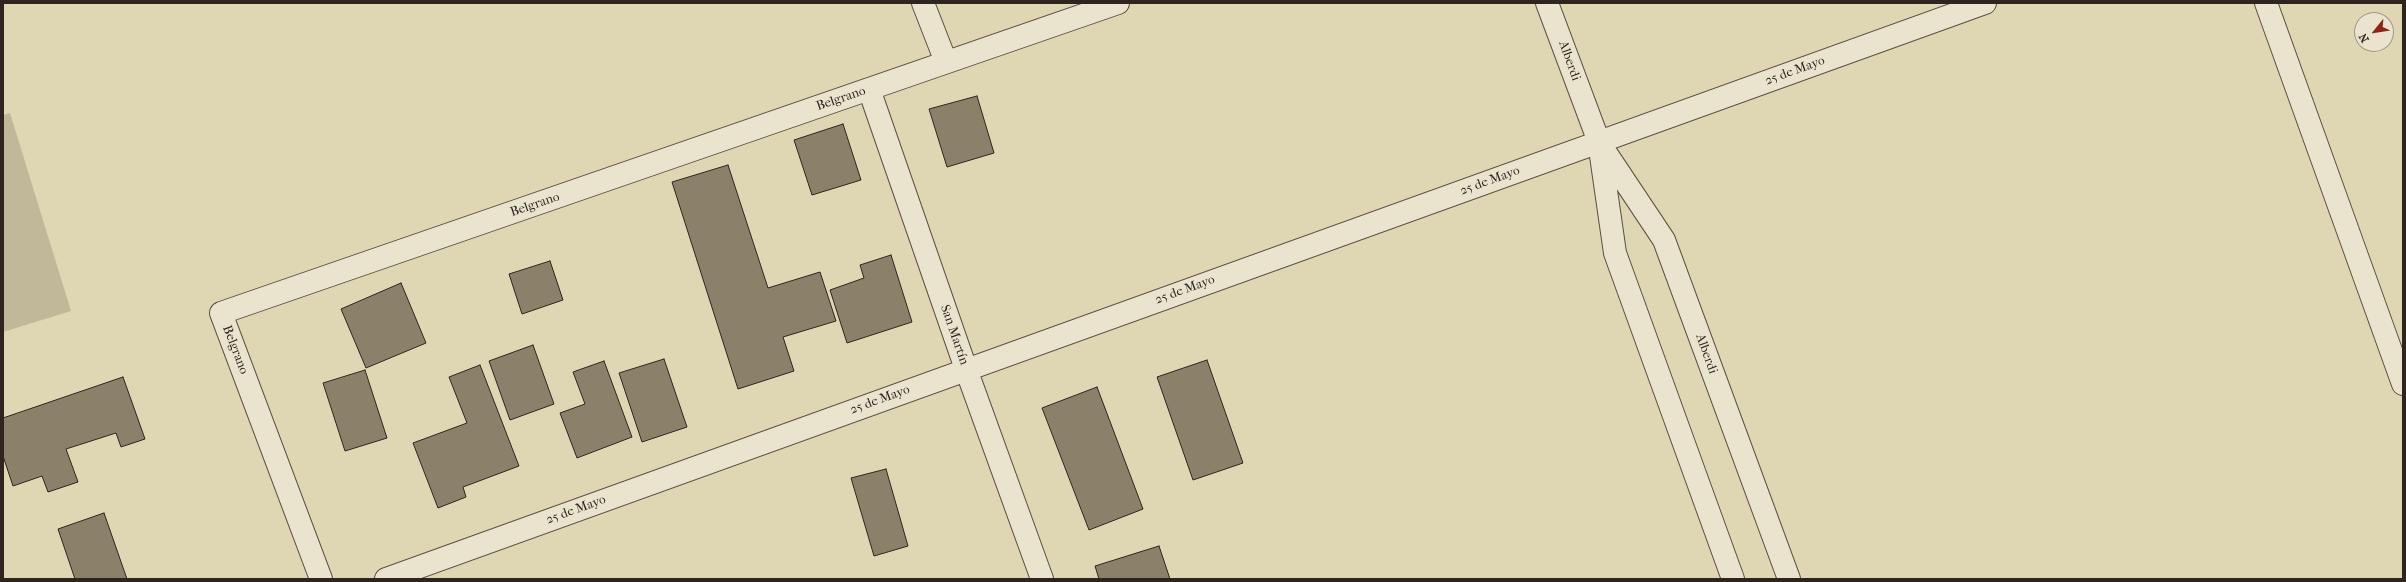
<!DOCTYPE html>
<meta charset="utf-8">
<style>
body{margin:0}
#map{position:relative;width:2406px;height:582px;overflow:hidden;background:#dfd6b3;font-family:"IM FELL French Canon",serif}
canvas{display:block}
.frame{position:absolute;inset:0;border:4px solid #2f241e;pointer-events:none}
.north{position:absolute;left:2354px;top:12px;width:40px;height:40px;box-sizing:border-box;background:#eae4ce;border:1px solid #9f9788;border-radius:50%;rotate:240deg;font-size:11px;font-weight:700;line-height:16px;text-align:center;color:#2f241e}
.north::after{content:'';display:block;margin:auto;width:14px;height:18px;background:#8f2418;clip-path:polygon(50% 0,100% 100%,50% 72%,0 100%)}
</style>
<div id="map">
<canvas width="2406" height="582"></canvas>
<div class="frame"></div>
<div class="north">N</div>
</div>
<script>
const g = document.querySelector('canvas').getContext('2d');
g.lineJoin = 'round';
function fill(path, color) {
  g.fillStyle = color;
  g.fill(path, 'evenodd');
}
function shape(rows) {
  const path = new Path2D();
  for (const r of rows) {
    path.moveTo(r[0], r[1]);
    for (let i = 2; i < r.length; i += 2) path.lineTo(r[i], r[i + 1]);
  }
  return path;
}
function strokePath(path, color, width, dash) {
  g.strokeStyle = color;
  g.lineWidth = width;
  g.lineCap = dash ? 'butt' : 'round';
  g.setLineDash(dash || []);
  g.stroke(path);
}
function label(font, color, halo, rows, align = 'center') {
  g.font = font + ' "IM FELL French Canon",serif';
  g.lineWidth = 3;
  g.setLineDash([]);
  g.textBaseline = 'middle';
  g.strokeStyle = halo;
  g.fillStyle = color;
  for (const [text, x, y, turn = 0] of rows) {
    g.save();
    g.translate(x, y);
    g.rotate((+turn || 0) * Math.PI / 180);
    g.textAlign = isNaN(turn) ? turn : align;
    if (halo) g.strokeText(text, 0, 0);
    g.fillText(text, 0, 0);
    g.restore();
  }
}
fill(shape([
 [10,113,71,311,3,332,3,115]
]), '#c1b89a');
const building = shape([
 [977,96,994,153,947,167,929,109,977,96],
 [843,124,861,180,812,195,794,140,843,124],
 [728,165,768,288,820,272,836,321,783,337,794,371,738,389,672,182,728,165],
 [891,255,912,322,847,343,830,290,864,278,860,265,891,255],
 [550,261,563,300,522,314,509,274,550,261],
 [401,283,426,343,366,368,341,309,401,283],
 [533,345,554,404,510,420,489,361,533,345],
 [664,359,687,427,642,442,619,373,664,359],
 [1207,360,1243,463,1193,480,1157,377,1207,360],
 [604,361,632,437,577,458,560,413,585,404,573,372,604,361],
 [480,365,519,466,463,487,466,497,438,508,413,443,467,423,449,377,480,365],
 [365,370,387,438,345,451,323,383,365,370],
 [123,377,145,439,121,447,116,433,66,449,78,482,48,492,42,476,13,486,3,456,3,418,123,377],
 [1097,387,1143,509,1089,530,1042,408,1097,387],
 [886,469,908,546,874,556,851,478,886,469],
 [104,513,127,579,75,579,58,529,104,513],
 [1159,546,1170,579,1099,579,1095,566,1159,546]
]);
fill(building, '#8b816b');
strokePath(building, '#2f241e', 1);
const minor = shape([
 [923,3,946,62],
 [1547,3,1599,142,1615,253,1733,579],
 [2266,3,2403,384],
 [869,89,966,369,1042,579],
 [1602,147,1664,240,1789,579],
 [321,579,221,313,1118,3],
 [386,579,1985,3]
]);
strokePath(minor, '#5b5043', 24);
strokePath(minor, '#eae4ce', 22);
label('13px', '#2f241e', '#eae4ce', [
 ["Alberdi",1569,61,70],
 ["25 de Mayo",1795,71,-20],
 ["Belgrano",841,99,-19],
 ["25 de Mayo",1490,181,-20],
 ["Belgrano",535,205,-19],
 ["25 de Mayo",1185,290,-20],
 ["San Martín",954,335,71],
 ["Belgrano",235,350,69],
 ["Alberdi",1706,354,70],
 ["25 de Mayo",880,400,-20],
 ["25 de Mayo",576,510,-20]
]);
</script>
